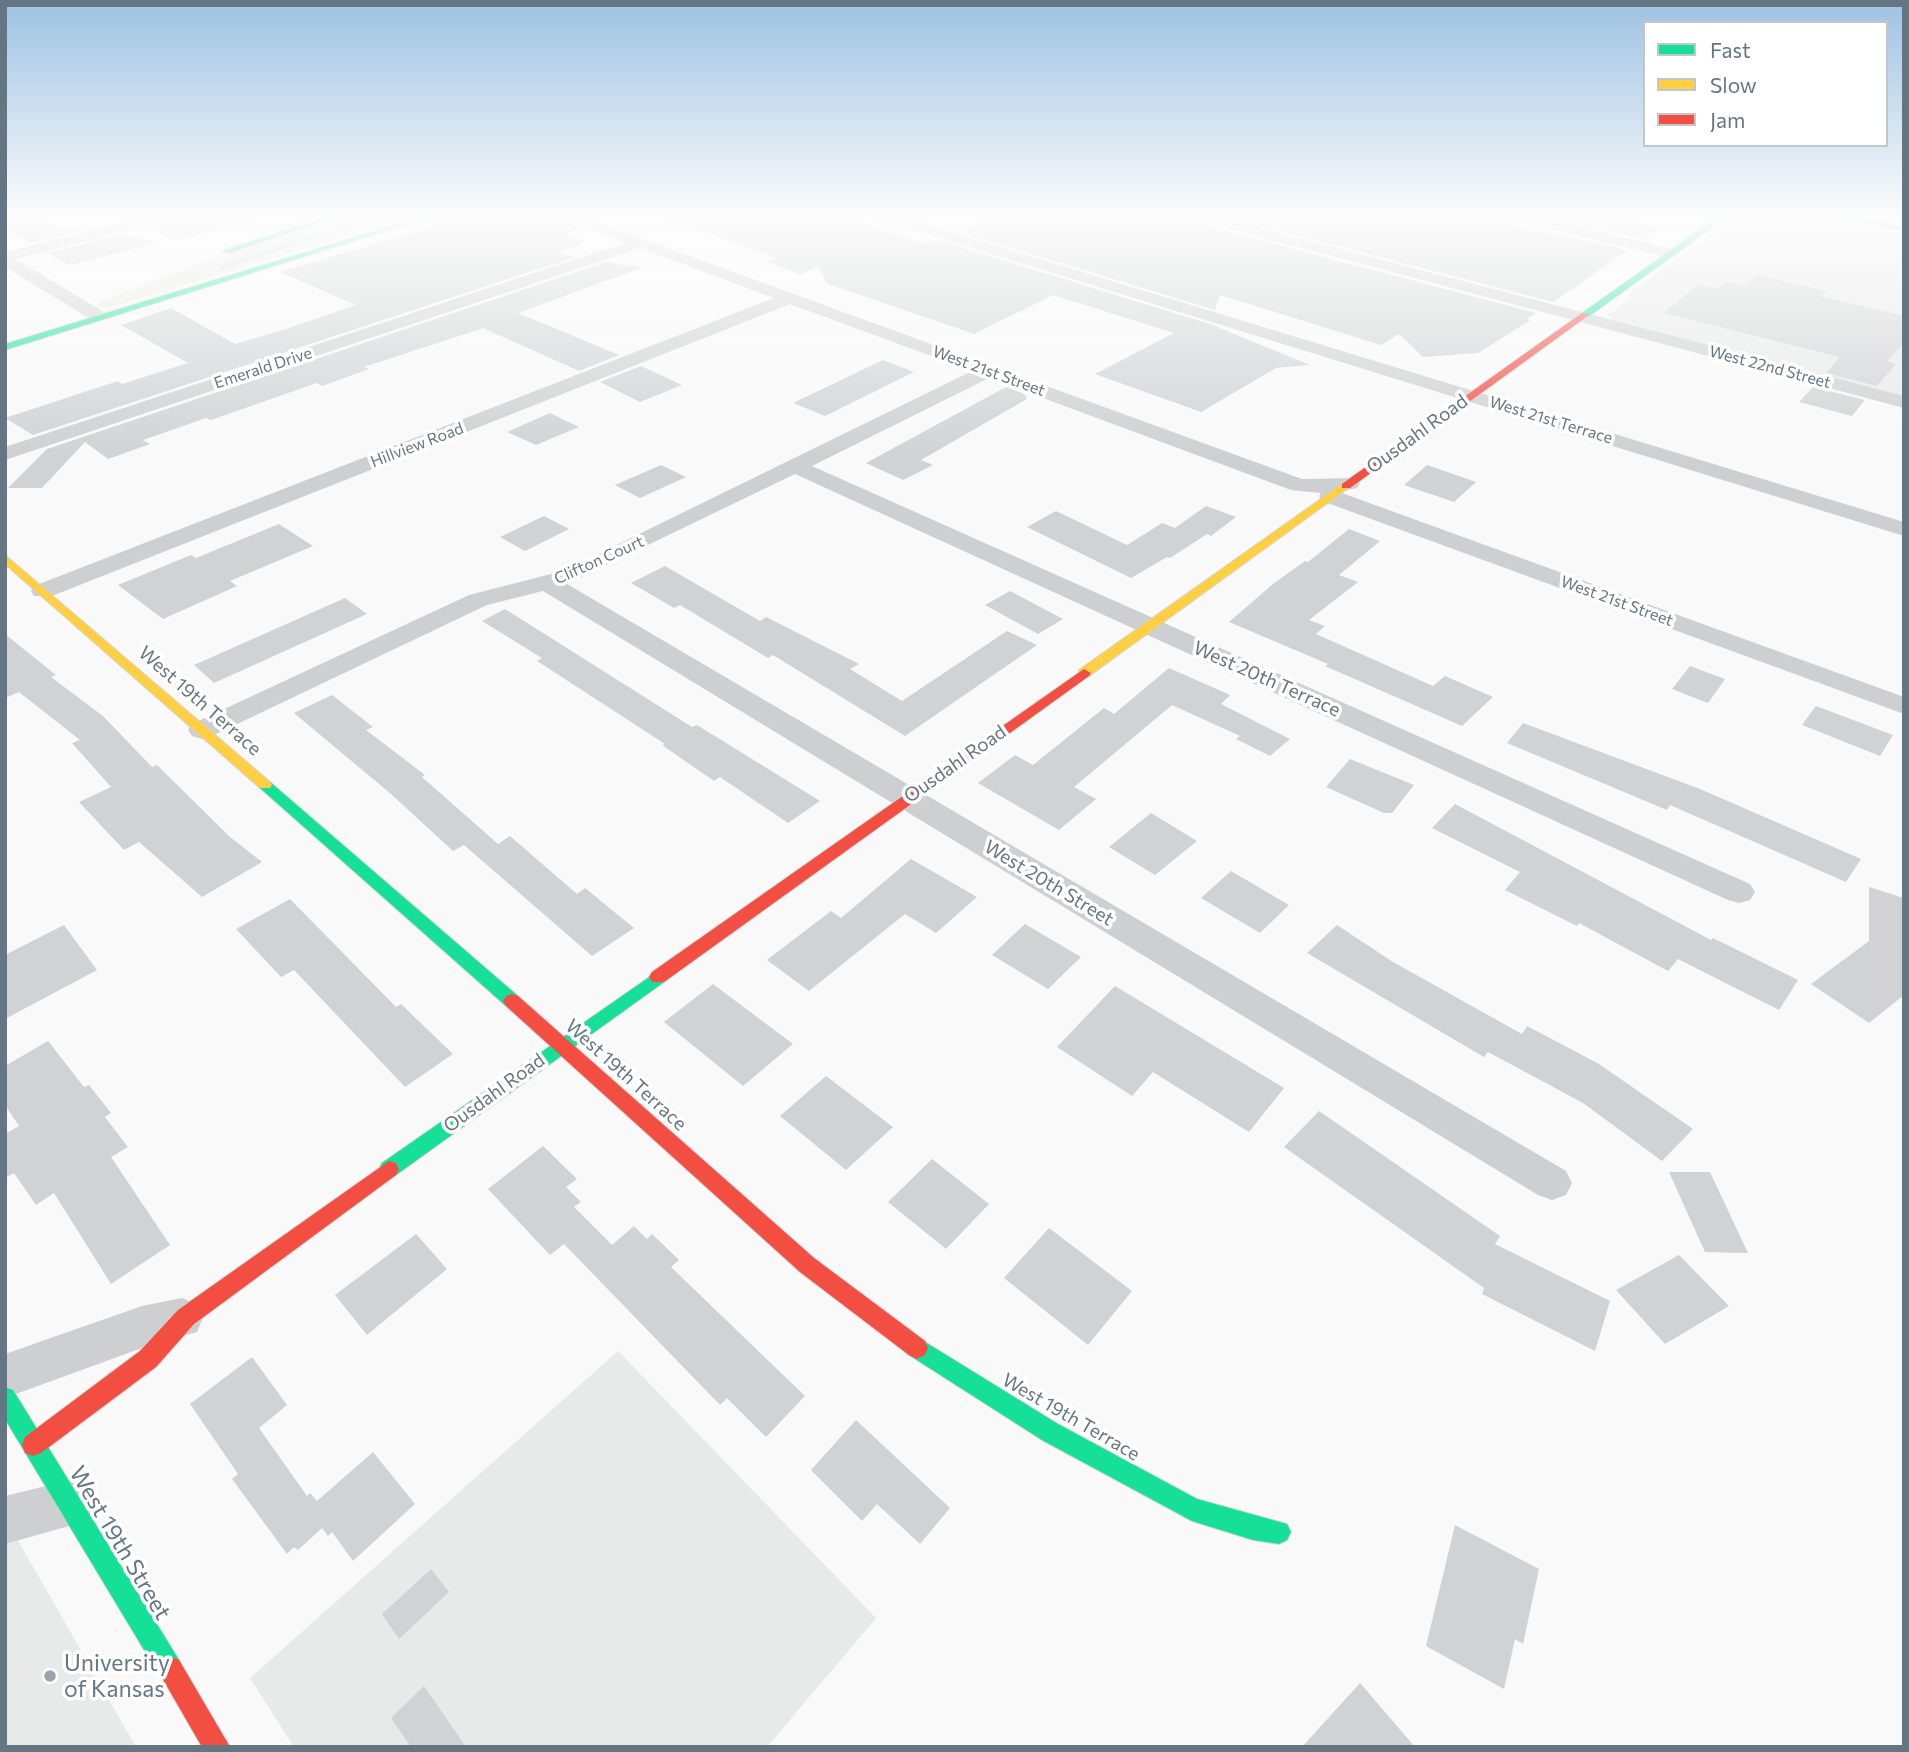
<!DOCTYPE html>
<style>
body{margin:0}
#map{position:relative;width:1909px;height:1752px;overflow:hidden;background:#f9f9f9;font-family:Commissioner,sans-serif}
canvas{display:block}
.frame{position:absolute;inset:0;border:7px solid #657683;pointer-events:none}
.legend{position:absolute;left:1643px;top:21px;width:245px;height:126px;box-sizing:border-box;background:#fff;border:2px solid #c1c8cd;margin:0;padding:9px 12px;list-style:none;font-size:21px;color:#657683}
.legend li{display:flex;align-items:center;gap:14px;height:35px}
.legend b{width:35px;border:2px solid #c1c8cd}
</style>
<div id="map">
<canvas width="1909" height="1752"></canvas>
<div class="frame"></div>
<ul class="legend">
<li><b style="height:9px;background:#16e098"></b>Fast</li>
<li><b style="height:9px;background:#ffcf43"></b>Slow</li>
<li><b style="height:9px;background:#f24e42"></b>Jam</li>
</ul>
</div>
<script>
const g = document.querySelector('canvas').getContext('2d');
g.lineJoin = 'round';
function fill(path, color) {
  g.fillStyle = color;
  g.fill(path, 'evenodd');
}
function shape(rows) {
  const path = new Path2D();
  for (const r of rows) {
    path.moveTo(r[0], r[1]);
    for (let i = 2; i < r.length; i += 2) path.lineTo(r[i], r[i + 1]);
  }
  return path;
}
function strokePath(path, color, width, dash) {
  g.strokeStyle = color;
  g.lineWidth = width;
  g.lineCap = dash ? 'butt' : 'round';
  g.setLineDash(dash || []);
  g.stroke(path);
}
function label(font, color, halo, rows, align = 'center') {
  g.font = font + ' Commissioner,sans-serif';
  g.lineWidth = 7;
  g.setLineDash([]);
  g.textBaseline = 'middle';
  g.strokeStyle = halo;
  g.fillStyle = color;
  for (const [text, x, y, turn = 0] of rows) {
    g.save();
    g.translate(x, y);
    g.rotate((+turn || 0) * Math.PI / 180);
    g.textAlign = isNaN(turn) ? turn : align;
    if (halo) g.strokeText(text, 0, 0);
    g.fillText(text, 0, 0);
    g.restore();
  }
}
fill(shape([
 [1742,214,1801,214,1904,235,1904,398,1611,319,1608,315,1625,302,1630,292],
 [618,1351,876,1618,767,1747,294,1747,250,1678],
 [5,1518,55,1605,136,1747,5,1747]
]), '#e8e9e9');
fill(shape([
 [349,214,423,214,107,308,97,307,102,301,203,262]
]), '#e8ebe6');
strokePath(shape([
 [221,267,389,214]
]), '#ced6d9', 4.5);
fill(shape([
 [5,214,25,214,57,228,81,231,31,243,5,228],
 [187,214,248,214,249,221,176,241,151,228,183,220],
 [477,214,551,214,582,228,563,234,586,242,555,253,575,257,33,435,5,418,118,381,122,384,188,363,121,325,171,308,235,344,289,328,356,305,280,272],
 [662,214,831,214,926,244,937,240,1210,324,1310,365,1276,368,1201,412,1095,374,1174,333,1053,295,974,334,826,283,819,267,800,274,768,262,779,258,662,217],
 [1005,214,1180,214,1184,220,1536,313,1526,319,1531,320,1478,353,1423,357,1399,334,1381,345,1220,295,1215,310,959,232],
 [1215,214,1458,214,1628,250,1553,302],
 [1564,214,1590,214,1660,229,1644,239,1556,219],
 [119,235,159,242,69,265,48,253],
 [606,262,641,268,518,313,619,355,579,371,483,328,364,367,369,369,322,386,317,383,211,420,206,418,143,440,150,444,108,459,85,442,42,488,8,488,47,449],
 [1757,275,1826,291,1820,296,1904,316,1904,343,1887,361,1896,364,1877,386,1826,373,1840,357,1664,313,1699,284,1717,289,1727,281,1745,285],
 [883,360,914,372,825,416,793,403],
 [641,366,682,385,640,402,600,382],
 [1006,387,1024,394,1027,399,921,460,933,465,903,480,866,463],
 [1813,387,1865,400,1852,416,1799,402],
 [550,413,579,427,536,445,507,432],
 [661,465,686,477,640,498,615,485],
 [1427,465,1476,482,1454,502,1404,485],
 [1206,506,1236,517,1211,536,1207,534,1170,558,1167,557,1131,578,1027,527,1056,511,1127,545,1162,523,1175,528],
 [544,516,569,529,525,551,500,537],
 [279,524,313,546,230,581,237,586,163,619,118,585,191,555,196,558],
 [1349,529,1380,541,1339,575,1358,582,1309,620,1325,626,1316,634,1433,686,1445,676,1493,697,1462,726,1325,666,1328,664,1229,622,1273,584,1305,561,1308,562],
 [665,566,760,621,766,617,859,664,850,669,902,701,1007,631,1037,645,905,736,773,655,768,658,680,605,674,608,631,583],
 [1010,591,1063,619,1038,634,985,605],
 [345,598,367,614,214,683,194,665],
 [505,609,692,727,697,725,820,801,788,823,720,777,714,781,662,745,665,744,537,661,542,658,482,621],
 [5,634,56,675,51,677,103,716,152,767,157,765,230,837,262,862,202,897,139,842,124,850,79,802,111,787,72,743,80,740,19,692,5,698],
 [1690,666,1725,679,1708,703,1672,689],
 [1169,668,1230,695,1221,704,1290,739,1270,756,1236,739,1240,736,1172,705,1074,787,1096,799,1059,830,978,783,1015,755,1033,765,1104,708,1114,714],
 [332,695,373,727,366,730,425,775,422,777,498,844,510,836,577,894,585,888,634,928,592,956,464,845,453,851,391,794,294,713],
 [1816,706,1893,735,1880,756,1802,725],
 [1523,723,1700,789,1861,859,1846,882,1670,805,1667,810,1507,743],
 [1350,759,1414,785,1392,813,1384,813,1326,787],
 [1455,804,1711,940,1713,938,1798,980,1779,1010,1678,959,1668,971,1579,923,1577,926,1505,890,1520,872,1432,828],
 [1151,813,1197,841,1155,875,1109,847],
 [911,859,977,897,936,933,905,914,809,991,767,960,831,911,841,918],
 [1231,871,1289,905,1260,933,1201,898],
 [1869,887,1904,898,1904,995,1869,1023,1811,984,1869,941],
 [290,899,396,1007,401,1004,453,1054,405,1087,294,970,281,977,236,929],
 [1025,924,1081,957,1048,989,992,955],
 [64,925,97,970,5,1019,5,955],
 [1337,925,1393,962,1522,1034,1527,1026,1599,1064,1693,1129,1662,1161,1583,1103,1488,1052,1484,1057,1307,953],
 [713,984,793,1044,743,1086,664,1022],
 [1115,986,1284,1088,1249,1132,1153,1072,1132,1096,1057,1047],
 [48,1041,84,1087,89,1085,111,1113,105,1117,128,1147,111,1157,170,1245,111,1284,54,1193,36,1205,14,1173,5,1178,5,1134,19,1126,5,1105,5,1066],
 [826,1076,893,1127,846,1170,780,1116],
 [1319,1111,1500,1236,1495,1244,1610,1301,1595,1351,1482,1294,1484,1288,1284,1147],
 [543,1146,577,1179,566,1187,581,1202,574,1207,612,1245,634,1226,647,1239,652,1234,679,1260,671,1267,805,1396,766,1437,727,1398,720,1405,564,1244,550,1255,488,1189],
 [932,1159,989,1204,946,1249,888,1202],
 [1669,1172,1710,1172,1748,1253,1705,1252],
 [1049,1228,1132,1291,1088,1345,1004,1278],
 [416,1234,447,1269,367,1335,335,1295],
 [1679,1255,1729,1306,1665,1344,1616,1290],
 [252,1357,287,1405,259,1428,307,1496,310,1493,317,1501,373,1452,415,1504,353,1561,332,1532,328,1536,322,1528,298,1550,294,1547,287,1554,232,1479,238,1474,190,1404],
 [856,1420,950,1508,920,1544,877,1504,862,1521,811,1470],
 [1455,1525,1539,1569,1523,1644,1515,1639,1504,1689,1426,1646],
 [431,1569,449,1592,399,1639,382,1614],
 [1360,1683,1415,1747,1302,1747],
 [424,1686,466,1747,411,1747,391,1718]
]), '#d0d2d3');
const fast = shape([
 [334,214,345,214,229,253,222,251,334,214],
 [430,214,441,214,5,350,5,344,430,214],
 [1722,214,1731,214,1588,317,1582,317,1582,313,1722,214],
 [1825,214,1839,214,1904,227,1904,231,1825,214],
 [265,780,270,782,518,996,521,1001,518,1006,512,1008,506,1006,260,788,258,785,265,780],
 [658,971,664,972,667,977,664,982,396,1175,389,1177,382,1175,379,1169,382,1163,658,971],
 [917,1337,1058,1424,1197,1499,1287,1524,1291,1532,1287,1540,1279,1544,1253,1540,1192,1521,1042,1440,909,1355,906,1348,909,1341,917,1337],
 [5,1387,13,1390,179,1660,183,1669,179,1678,170,1682,161,1678,5,1419,5,1387]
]);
const slow = shape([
 [1342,484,1351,486,1089,676,1079,676,1079,670,1342,484],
 [5,555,270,782,272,785,270,788,260,788,5,564,5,555]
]);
const jam = shape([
 [1582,313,1589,315,1350,488,1342,488,1342,484,1582,313],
 [1084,669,1091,673,1089,676,664,982,652,982,649,977,652,972,1084,669],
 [512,994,518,996,814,1258,925,1341,928,1348,925,1355,917,1359,909,1355,800,1272,506,1006,503,1001,506,996,512,994],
 [389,1161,396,1163,399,1169,396,1175,194,1324,156,1367,41,1453,33,1456,25,1453,22,1445,25,1437,140,1351,178,1310,389,1161],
 [170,1656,179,1660,230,1747,202,1747,157,1669,161,1660,170,1656]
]);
strokePath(fast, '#d5d6d7', 2);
strokePath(slow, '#d5d6d7', 2);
strokePath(jam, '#d5d6d7', 2);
fill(shape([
 [160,214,184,214,182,217,15,259,104,312,107,316,104,320,92,320,5,267,5,252,160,214],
 [554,214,574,214,1302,479,1357,478,1360,483,1357,488,1339,492,1904,697,1904,714,1322,501,1319,496,1321,493,1291,490,989,378,812,466,1750,884,1755,892,1750,900,1739,903,1728,900,795,474,567,584,1566,1171,1572,1183,1566,1195,1552,1200,1538,1195,543,591,487,605,212,736,202,739,192,736,188,730,192,724,469,595,551,574,588,559,972,371,790,304,52,596,34,596,31,591,34,586,774,298,640,248,5,460,5,447,625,243,554,214],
 [870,214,892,214,1904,522,1904,536,872,217,870,214],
 [1183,214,1206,214,1904,396,1904,408,1185,217,1183,214],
 [1498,214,1523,214,1678,250,1680,253,1672,258,1500,217,1498,214],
 [182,1298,197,1304,203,1318,197,1332,142,1348,5,1398,5,1354,142,1306,182,1298],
 [70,1480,87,1487,94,1504,87,1521,5,1544,5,1496,70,1480]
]), '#cecfd0');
fill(fast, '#16e098');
fill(slow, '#ffcf43');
fill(jam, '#f24e42');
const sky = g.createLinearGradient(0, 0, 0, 459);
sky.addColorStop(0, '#9dc2e2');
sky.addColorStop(0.47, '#fcfcfc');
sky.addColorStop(1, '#fcfcfc00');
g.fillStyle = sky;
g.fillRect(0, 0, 1909, 459);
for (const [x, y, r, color] of [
 [50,1676,7,"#99a4ac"]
]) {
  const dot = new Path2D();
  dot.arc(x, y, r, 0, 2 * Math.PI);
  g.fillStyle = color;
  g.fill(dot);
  strokePath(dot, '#fff', 2.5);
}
label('16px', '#657683', '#fff', [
 ["West 22nd Street",1770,367,15],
 ["Emerald Drive",263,368,-18],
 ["West 21st Street",989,371,20],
 ["West 21st Terrace",1551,420,17],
 ["Hillview Road",417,445,-21],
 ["Clifton Court",599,560,-24],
 ["West 21st Street",1617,601,20]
]);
label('19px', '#657683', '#fff', [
 ["Ousdahl Road",1417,434,-36],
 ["West 20th Terrace",1267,679,24],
 ["West 19th Terrace",200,701,41],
 ["Ousdahl Road",955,764,-35],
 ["West 20th Street",1049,883,31],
 ["West 19th Terrace",626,1075,42],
 ["Ousdahl Road",494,1093,-36],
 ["West 19th Terrace",1071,1417,30]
]);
label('23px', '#657683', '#fff', [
 ["West 19th Street",120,1543,59]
]);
label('23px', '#657683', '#fff', [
 ["University",64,1663],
 ["of Kansas",64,1689]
], 'left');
</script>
